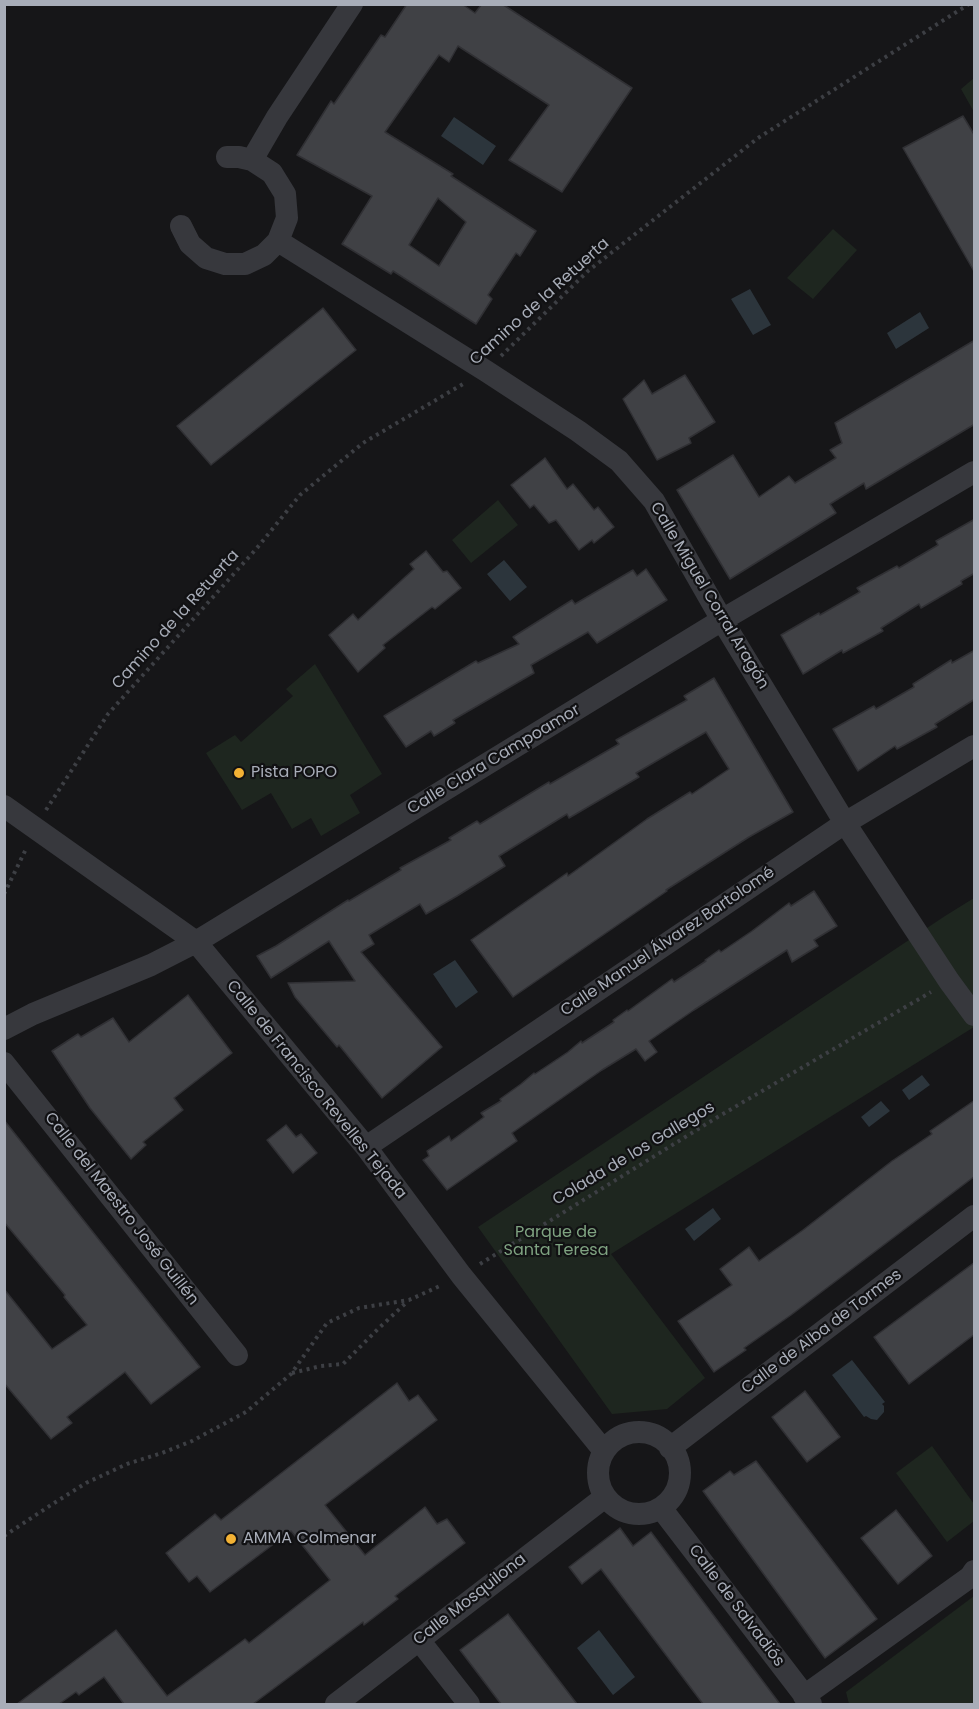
<!DOCTYPE html>
<meta charset="utf-8">
<style>
body{margin:0}
#map{position:relative;width:979px;height:1709px;overflow:hidden;background:#161618;font-family:Poppins,sans-serif}
canvas{display:block}
.frame{position:absolute;inset:0;border:6px solid #a8adb8;pointer-events:none}
</style>
<div id="map">
<canvas width="979" height="1709"></canvas>
<div class="frame"></div>
</div>
<script>
const g = document.querySelector('canvas').getContext('2d');
g.lineJoin = 'round';
function fill(path, color) {
  g.fillStyle = color;
  g.fill(path, 'evenodd');
}
function shape(rows) {
  const path = new Path2D();
  for (const r of rows) {
    if (r.length === 3) {
      path.moveTo(r[0] + r[2], r[1]);
      path.arc(r[0], r[1], r[2], 0, 2 * Math.PI);
      continue;
    }
    path.moveTo(r[0], r[1]);
    for (let i = 2; i < r.length; i += 2) path.lineTo(r[i], r[i + 1]);
  }
  return path;
}
function strokePath(path, color, width, dash) {
  g.strokeStyle = color;
  g.lineWidth = width;
  g.lineCap = dash ? 'butt' : 'round';
  g.setLineDash(dash || []);
  g.stroke(path);
}
function label(font, color, halo, rows, align = 'center') {
  g.font = font + ' Poppins,sans-serif';
  g.lineWidth = 4.5;
  g.setLineDash([]);
  g.textBaseline = 'middle';
  g.strokeStyle = halo;
  g.fillStyle = color;
  for (const [text, x, y, turn = 0] of rows) {
    g.save();
    g.translate(x, y);
    g.rotate((+turn || 0) * Math.PI / 180);
    g.textAlign = isNaN(turn) ? turn : align;
    if (halo) g.strokeText(text, 0, 0);
    g.fillText(text, 0, 0);
    g.restore();
  }
}
fill(shape([
 [974,78,974,112,961,89],
 [833,229,857,250,813,299,787,278],
 [498,500,518,525,471,563,452,540],
 [315,664,382,774,350,795,360,813,321,836,311,818,292,829,271,793,242,810,206,753,235,735,241,742,293,696,286,689],
 [974,898,974,1027,611,1254,705,1378,667,1409,612,1414,478,1227,945,916],
 [932,1446,974,1504,974,1521,947,1542,896,1473],
 [974,1596,974,1704,849,1704,846,1692]
]), '#1e261f');
fill(shape([
 [454,117,496,146,483,165,441,136],
 [750,289,771,325,753,335,731,299],
 [920,312,929,328,896,349,887,333],
 [504,560,527,587,510,601,487,574],
 [455,960,478,992,456,1008,433,974],
 [922,1075,930,1085,909,1100,902,1090],
 [881,1101,890,1111,869,1127,861,1117],
 [713,1208,721,1219,694,1241,685,1229],
 [852,1360,885,1402,882,1404,884,1406,884,1412,877,1420,871,1419,866,1416,864,1417,832,1375],
 [599,1630,635,1677,613,1695,577,1648]
]), '#2c353c');
const building = shape([
 [407,4,462,4,475,13,482,4,502,4,632,88,562,192,509,160,549,105,458,46,449,62,439,55,385,132,453,174,451,176,536,231,520,256,516,253,488,295,492,299,476,324,393,271,391,274,342,244,372,196,297,155,331,101,334,104,381,35,385,37,407,4],
 [438,198,466,222,439,266,409,245,438,198],
 [963,116,975,136,975,273,903,148,963,116],
 [323,308,356,350,211,465,177,426,323,308],
 [975,340,975,424,866,489,864,483,830,504,836,513,730,579,677,490,733,455,759,497,789,476,795,483,836,458,830,450,842,443,835,423,975,340],
 [685,375,715,422,689,438,691,443,657,460,623,399,644,380,652,394,685,375],
 [545,458,567,489,573,484,594,510,598,507,614,527,594,543,592,540,579,550,556,520,549,523,534,505,530,508,511,485,545,458],
 [975,519,975,573,961,581,962,584,921,608,919,604,881,628,883,631,843,653,842,650,803,674,781,635,819,613,820,615,860,592,857,588,897,566,899,568,938,545,936,541,975,519],
 [426,551,443,572,447,571,461,588,435,609,432,607,383,645,385,648,358,672,329,635,353,614,358,620,414,569,410,564,426,551],
 [646,569,667,600,597,643,588,632,531,665,534,673,453,720,455,723,434,736,431,731,406,747,384,716,476,661,478,663,519,644,513,637,572,600,575,604,633,570,637,576,646,569],
 [975,650,975,699,935,724,937,727,897,749,895,746,858,771,833,729,874,706,876,709,914,687,913,684,951,660,952,663,975,650],
 [714,678,793,812,749,837,666,890,667,891,513,997,471,940,567,873,568,876,647,819,690,792,692,794,729,769,706,732,636,773,639,777,569,818,567,814,499,856,505,866,457,896,426,914,420,904,369,935,374,944,361,952,442,1047,382,1098,339,1045,337,1047,295,997,288,983,355,981,329,941,271,978,257,956,276,946,348,900,349,901,401,870,400,868,451,840,449,838,477,821,480,824,549,782,550,784,619,744,616,740,687,700,684,696,714,678],
 [814,891,837,926,814,940,818,946,792,962,787,950,694,1010,649,1041,657,1052,645,1061,636,1049,602,1070,512,1133,517,1141,447,1190,423,1160,429,1156,427,1151,449,1136,451,1141,484,1117,481,1113,501,1101,500,1099,521,1084,534,1073,535,1074,568,1052,581,1041,582,1043,614,1022,613,1020,627,1010,628,1011,672,979,674,982,706,961,705,960,719,950,721,952,752,931,789,903,791,906,814,891],
 [188,995,232,1053,174,1098,183,1110,143,1142,146,1145,131,1159,90,1108,52,1051,78,1034,81,1037,113,1018,129,1042,188,995],
 [975,1100,975,1176,791,1315,744,1348,746,1350,714,1372,678,1321,732,1285,720,1269,749,1247,759,1261,803,1230,892,1161,932,1134,930,1131,975,1100],
 [4,1120,200,1367,151,1404,125,1372,67,1417,72,1423,51,1439,4,1383,4,1289,52,1349,87,1325,64,1297,65,1295,4,1222,4,1120],
 [286,1125,296,1137,301,1134,317,1153,293,1173,267,1140,286,1125],
 [975,1262,975,1334,909,1384,874,1337,975,1262],
 [397,1383,409,1401,418,1395,437,1420,325,1505,365,1555,425,1507,437,1524,447,1519,465,1543,395,1596,398,1599,364,1625,363,1622,253,1704,124,1704,104,1677,79,1695,76,1692,59,1704,17,1704,116,1630,167,1696,245,1639,249,1643,330,1580,291,1531,210,1592,197,1576,189,1582,166,1553,215,1514,221,1520,397,1383],
 [805,1391,840,1437,807,1462,772,1417,805,1391],
 [756,1461,877,1619,825,1658,703,1491,730,1471,734,1475,756,1461],
 [896,1510,932,1556,898,1584,861,1538,896,1510],
 [620,1528,633,1546,651,1532,780,1704,703,1704,601,1569,582,1584,569,1567,620,1528],
 [508,1614,577,1704,501,1704,460,1650,508,1614]
]);
fill(building, '#404145');
strokePath(building, '#303034', 1.5);
strokePath(shape([
 [501,356,588,271,758,138,969,4],
 [46,810,108,714,257,548,300,495,363,443,463,384],
 [4,894,26,849],
 [480,1264,716,1118,931,992],
 [292,1373,321,1366,343,1364,379,1328,408,1301],
 [4,1536,51,1505,86,1483,127,1464,162,1453,192,1441,246,1412,291,1374,327,1323,359,1308,409,1300,442,1285]
]), '#3d3f44', 4, [3, 4.5]);
strokePath(shape([
 [252,160,277,117,352,4],
 [181,226,190,244,206,258,225,264,245,264,264,255,278,241,287,218,285,194,272,173,252,160,239,157,227,157],
 [278,241,486,371,578,431,619,461,654,501,722,620,845,823,949,981,974,1015],
 [4,806,196,942,366,1147,461,1275,604,1451],
 [4,1029,33,1014,151,965,196,942,722,620,974,472],
 [4,1063,237,1355],
 [366,1147,845,823,974,746],
 [639,1473,41],
 [670,1448,974,1216],
 [661,1508,811,1704],
 [419,1640,469,1704],
 [804,1696,970,1577,974,1571],
 [336,1704,605,1497]
]), '#37383d', 22);
for (const [x, y, r, color] of [
 [239,773,6,"#f2b134"],
 [231,1539,6,"#f2b134"]
]) {
  const dot = new Path2D();
  dot.arc(x, y, r, 0, 2 * Math.PI);
  g.fillStyle = color;
  g.fill(dot);
  strokePath(dot, '#111113', 2);
}
label('16px', '#a8adb8', '#111113', [
 ["Camino de la Retuerta",540,302,-42],
 ["Calle Miguel Corral Aragón",709,596,59],
 ["Camino de la Retuerta",176,620,-48],
 ["Calle Clara Campoamor",494,760,-31],
 ["Calle Manuel Álvarez Bartolomé",668,942,-34],
 ["Calle de Francisco Revelles Tejada",316,1090,51],
 ["Colada de los Gallegos",634,1154,-31],
 ["Calle del Maestro José Guillén",121,1209,52],
 ["Calle de Alba de Tormes",822,1332,-37],
 ["Calle Mosquilona",470,1600,-38],
 ["Calle de Salvadiós",736,1606,53]
]);
label('16px', '#a8adb8', '#111113', [
 ["Pista POPO",251,773],
 ["AMMA Colmenar",243,1539]
], 'left');
label('16px', '#7fa381', '#111113', [
 ["Parque de",556,1233],
 ["Santa Teresa",556,1251]
]);
</script>
